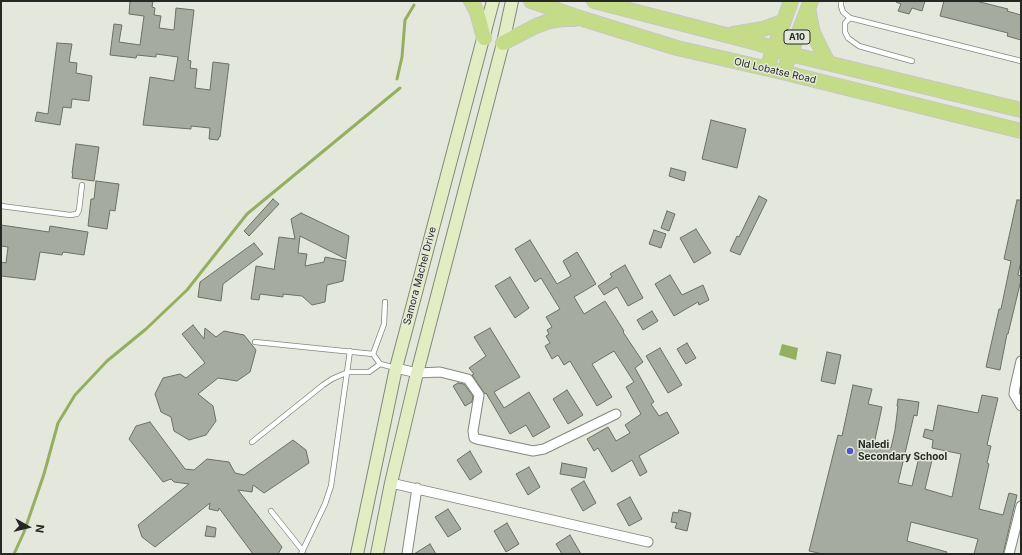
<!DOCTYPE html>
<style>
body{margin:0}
#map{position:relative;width:1022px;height:555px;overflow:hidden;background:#e4e8dc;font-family:Inter,sans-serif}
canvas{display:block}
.frame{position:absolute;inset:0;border:2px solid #262823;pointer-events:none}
.north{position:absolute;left:8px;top:507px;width:40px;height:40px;-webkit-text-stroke:3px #e4e8dc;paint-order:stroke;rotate:98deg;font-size:11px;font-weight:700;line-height:16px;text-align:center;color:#262823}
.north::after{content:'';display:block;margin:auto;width:14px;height:18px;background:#262823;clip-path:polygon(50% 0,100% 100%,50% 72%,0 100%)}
</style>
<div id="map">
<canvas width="1022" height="555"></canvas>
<div class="frame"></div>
<div class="north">N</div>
</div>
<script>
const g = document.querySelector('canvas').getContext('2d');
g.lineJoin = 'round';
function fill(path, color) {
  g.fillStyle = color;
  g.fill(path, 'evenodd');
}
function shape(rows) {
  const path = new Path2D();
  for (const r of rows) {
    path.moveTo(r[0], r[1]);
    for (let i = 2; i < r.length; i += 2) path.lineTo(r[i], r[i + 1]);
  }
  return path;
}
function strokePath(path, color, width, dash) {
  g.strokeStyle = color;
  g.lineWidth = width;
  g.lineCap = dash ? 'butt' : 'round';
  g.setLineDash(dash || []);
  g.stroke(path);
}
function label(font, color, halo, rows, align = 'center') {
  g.font = font + ' Inter,sans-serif';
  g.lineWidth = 3;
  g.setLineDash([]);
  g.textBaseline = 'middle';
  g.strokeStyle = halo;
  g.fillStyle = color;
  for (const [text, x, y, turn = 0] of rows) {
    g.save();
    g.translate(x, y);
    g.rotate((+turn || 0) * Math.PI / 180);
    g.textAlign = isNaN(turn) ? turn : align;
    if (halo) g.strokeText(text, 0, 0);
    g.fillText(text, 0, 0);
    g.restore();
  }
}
fill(shape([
 [782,344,798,348,796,360,779,355]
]), '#95af60');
strokePath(shape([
 [397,79,402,57,405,20,414,5],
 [14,554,24,532,44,474,58,423,75,395,107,361,146,329,187,290,247,214,400,88]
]), '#95af60', 3);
const building = shape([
 [130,1,153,1,152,7,155,8,154,15,161,16,159,28,174,30,176,8,194,10,188,60,191,61,190,68,197,69,195,88,210,90,213,62,229,64,220,137,219,137,218,140,209,139,210,128,191,126,191,129,143,125,150,77,174,81,178,57,156,54,156,57,137,55,136,58,110,55,114,24,122,25,119,42,140,45,144,16,129,14,130,1],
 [896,1,925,1,922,11,912,8,909,14,898,11,901,4,896,2,896,1],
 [944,1,976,1,1008,9,1007,11,1021,15,1021,40,1007,36,1008,33,940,16,944,1],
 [57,43,72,44,69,62,77,63,76,73,92,76,89,101,72,99,71,108,63,107,60,125,35,121,37,112,48,114,57,43],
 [711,120,746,129,737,168,702,159,711,120],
 [76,144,99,147,94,181,72,178,73,173,72,173,76,144],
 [671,168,686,172,684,181,669,176,671,168],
 [96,181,119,184,115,211,110,210,107,229,88,226,91,199,94,199,96,181],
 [759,196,767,200,740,255,730,251,737,236,739,237,759,196],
 [273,199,279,204,249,236,244,231,273,199],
 [1017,200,1021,200,1021,261,1018,275,1021,276,1021,280,1008,334,1007,334,1000,370,986,367,999,309,1001,309,1011,261,1004,259,1017,200],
 [667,211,675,214,669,231,661,228,667,211],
 [301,213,349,236,346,259,300,236,298,253,307,254,305,266,324,262,325,257,346,261,343,281,327,285,325,302,312,305,302,296,283,294,283,297,260,294,259,300,251,299,256,266,273,269,274,270,279,237,295,239,291,219,301,213],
 [1,225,49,232,50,226,88,232,84,255,63,252,62,255,40,252,35,280,1,276,1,262,6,263,8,247,1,246,1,225],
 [696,229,711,253,694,263,680,238,696,229],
 [654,230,666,234,661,248,649,244,654,230],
 [530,240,557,284,571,276,563,261,577,252,596,284,574,297,584,314,605,301,624,331,623,332,643,362,635,368,654,402,651,404,659,416,667,412,679,433,639,456,647,472,640,476,632,460,612,472,598,448,594,451,587,439,608,427,616,441,630,433,625,425,641,414,626,387,634,382,614,351,592,364,612,397,597,406,570,361,564,365,558,355,552,359,545,346,550,343,546,336,549,334,547,330,552,327,546,317,560,309,541,278,535,282,515,249,530,240],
 [254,243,263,254,223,284,221,301,198,297,200,282,254,243],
 [625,265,643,298,628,306,617,287,604,295,598,286,612,277,610,274,625,265],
 [670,275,682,295,703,285,709,300,699,305,698,302,674,316,655,284,670,275],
 [510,277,529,308,515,318,495,286,510,277],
 [652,311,658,321,643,330,637,320,652,311],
 [193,325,204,339,205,328,216,337,224,331,244,335,256,350,250,372,237,381,218,378,198,394,213,406,216,421,206,435,189,440,174,431,171,417,161,412,155,394,163,378,180,374,186,378,205,363,182,334,193,325],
 [490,328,520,377,494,392,504,408,529,392,550,427,533,437,526,425,510,434,486,393,485,394,472,375,474,374,469,368,486,356,474,337,490,328],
 [687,343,696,358,686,364,677,349,687,343],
 [660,348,682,385,668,393,646,356,660,348],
 [827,352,841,355,835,384,821,381,827,352],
 [458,383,464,384,473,396,472,402,465,406,453,386,458,383],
 [853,385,872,389,868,404,882,407,874,444,891,448,895,430,898,406,897,406,898,399,919,402,917,416,914,415,898,483,912,486,920,453,933,456,925,489,952,497,961,454,932,448,933,440,923,437,925,429,933,431,938,405,978,413,982,395,998,398,987,445,991,446,987,463,989,464,979,509,1003,515,1009,493,1017,495,1003,554,974,554,978,539,911,522,907,541,947,552,946,554,823,554,809,551,838,435,842,436,853,385],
 [567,390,583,415,568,424,553,399,567,390],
 [150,422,185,469,194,470,207,459,229,462,235,473,244,475,293,440,306,450,309,463,264,493,253,485,252,492,238,490,282,547,278,554,253,554,219,508,218,511,209,509,210,503,155,547,142,537,138,525,189,484,174,482,171,479,163,482,129,439,136,426,150,422],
 [470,451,482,472,470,480,457,460,470,451],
 [562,463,587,468,585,478,560,474,562,463],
 [529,467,540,487,528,495,516,474,529,467],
 [584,481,596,503,583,511,571,489,584,481],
 [630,497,642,519,629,526,617,504,630,497],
 [448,509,461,529,448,537,435,517,448,509],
 [679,510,691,513,687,531,675,528,677,523,671,522,673,512,678,513,679,510],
 [507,523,519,544,506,552,494,531,507,523],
 [207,526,216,528,215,537,205,536,207,526],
 [570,535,581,554,562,554,556,544,570,535],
 [430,544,436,554,414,554,430,544]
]);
fill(building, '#a6ab9f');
strokePath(building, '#6b7065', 1);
const service = shape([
 [841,1,841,6,843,12,850,18,1021,61],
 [850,18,845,23,845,32,848,38,859,46,912,61],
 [1,206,70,215,77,214,79,210,82,185],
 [255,342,373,354,380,364,396,368],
 [373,354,384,324,385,302],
 [252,442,323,385,332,379,348,372,369,372,380,364],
 [271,511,303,551],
 [301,554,325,504,331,486,350,351]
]);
const minor = shape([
 [1021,361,1015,387,1014,394,1021,406],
 [396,368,417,373,440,372,468,379,479,395,473,431,474,438,477,439,533,451,544,449,616,414],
 [391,483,648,542],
 [407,554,417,488],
 [1009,554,1021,506]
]);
const secondary = shape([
 [357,554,396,368,493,1],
 [377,554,391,483,417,373,503,43,512,1]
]);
const primary = shape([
 [471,1,477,12,484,38],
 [531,1,583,19,677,48,782,72,1021,131],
 [594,1,757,43,790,54,1021,110],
 [808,8,813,33,828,63],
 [733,34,763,29,782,22],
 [503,43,536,26,549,21,563,19,575,19],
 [787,62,811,1],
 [767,68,791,1]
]);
strokePath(service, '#84887d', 6);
strokePath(minor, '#84887d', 11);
strokePath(secondary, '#84887d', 14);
strokePath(primary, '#c7c7c6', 16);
strokePath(service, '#fff', 4.5);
strokePath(minor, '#fff', 9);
strokePath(secondary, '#e2edc3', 12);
strokePath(primary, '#c4dc88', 14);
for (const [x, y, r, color] of [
 [850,451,4,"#4b56cb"]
]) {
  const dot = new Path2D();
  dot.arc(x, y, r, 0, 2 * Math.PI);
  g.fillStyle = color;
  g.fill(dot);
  strokePath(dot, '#e4e8dc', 1.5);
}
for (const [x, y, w] of [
 [797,37,26]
]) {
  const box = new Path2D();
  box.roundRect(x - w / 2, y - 7, w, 14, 3);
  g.fillStyle = '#e4e8dc';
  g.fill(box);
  strokePath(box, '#262823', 1);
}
label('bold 9px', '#262823', null, [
 ["A10",797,37]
]);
label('10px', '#262823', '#e4e8dc', [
 ["Old Lobatse Road",775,71,13],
 ["Samora Machel Drive",420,276,-75]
]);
label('bold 10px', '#262823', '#e4e8dc', [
 ["Naledi",858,445],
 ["Secondary School",858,457]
], 'left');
</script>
